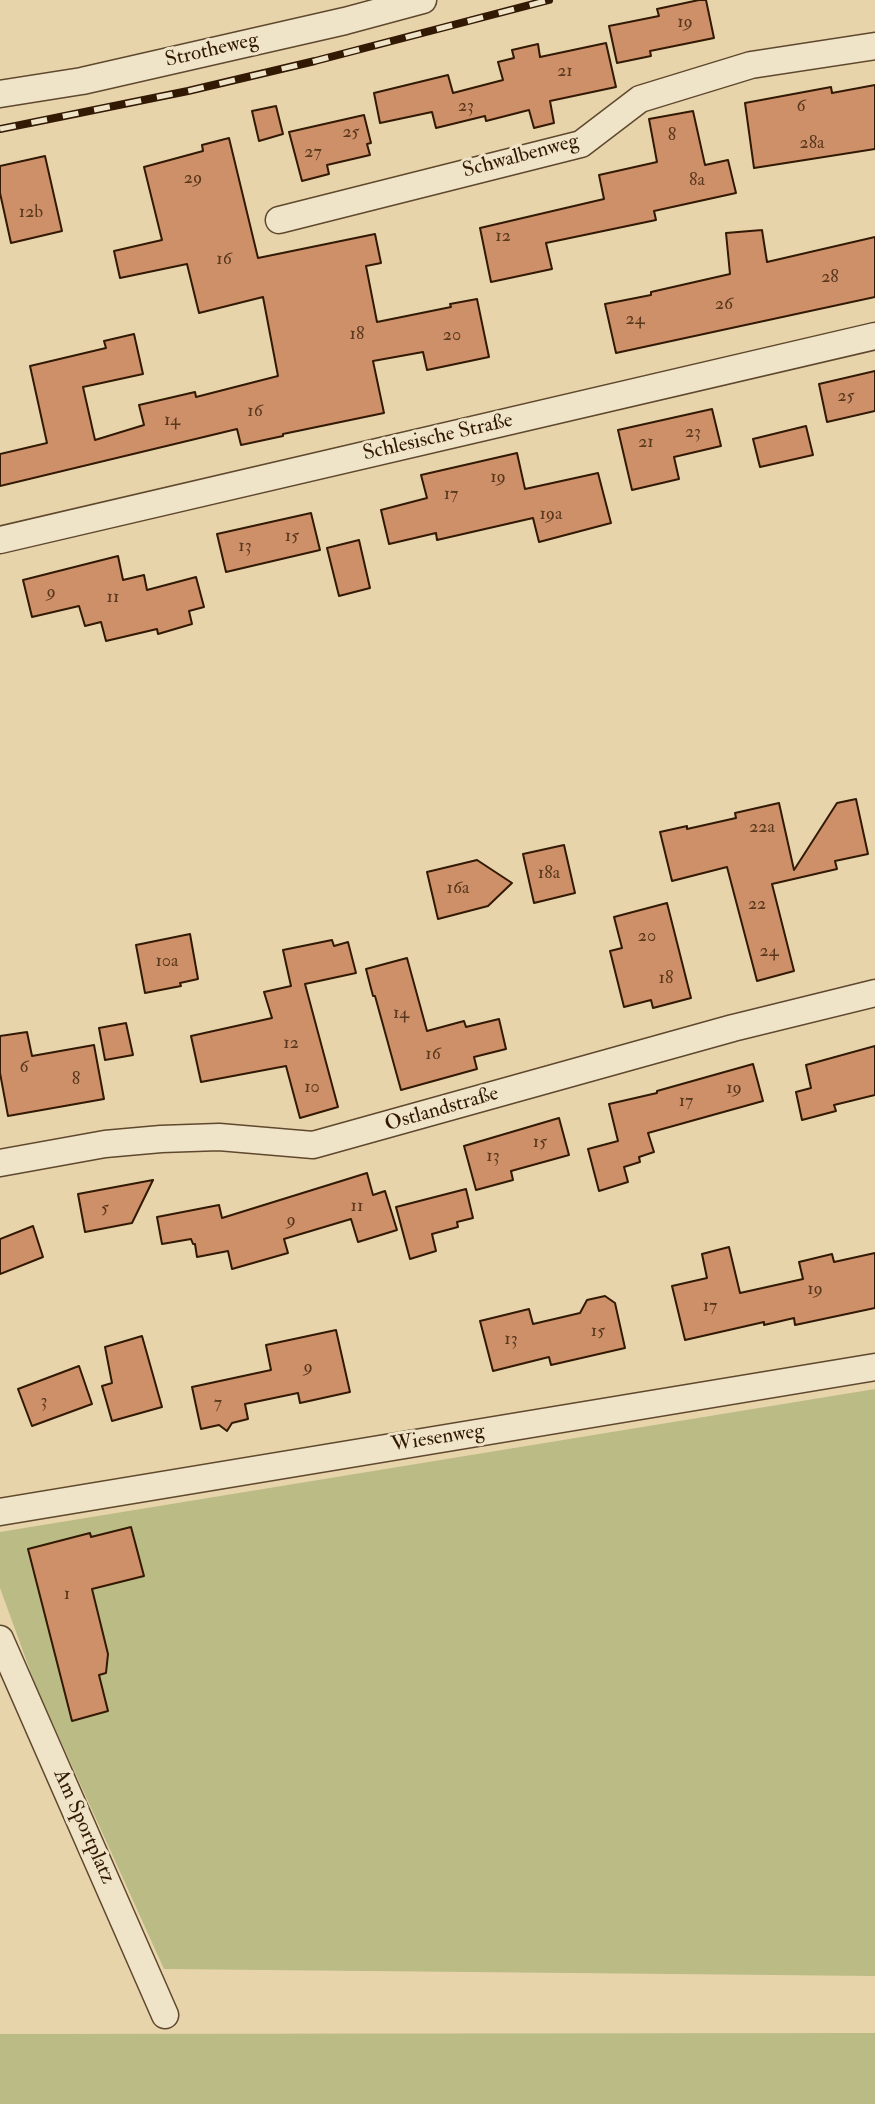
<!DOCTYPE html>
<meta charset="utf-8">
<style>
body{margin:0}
canvas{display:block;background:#e7d4ab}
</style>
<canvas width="875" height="2104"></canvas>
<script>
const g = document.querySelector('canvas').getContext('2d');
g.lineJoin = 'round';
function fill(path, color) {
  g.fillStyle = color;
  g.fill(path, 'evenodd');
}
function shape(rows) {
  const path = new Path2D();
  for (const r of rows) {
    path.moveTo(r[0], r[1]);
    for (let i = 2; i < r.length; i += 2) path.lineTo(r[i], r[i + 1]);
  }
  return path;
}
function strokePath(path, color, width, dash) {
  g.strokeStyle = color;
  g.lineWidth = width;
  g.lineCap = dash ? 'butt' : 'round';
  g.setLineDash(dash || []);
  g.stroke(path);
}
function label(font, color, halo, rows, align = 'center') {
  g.font = font + ' "IM FELL Double Pica",serif';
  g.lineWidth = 6;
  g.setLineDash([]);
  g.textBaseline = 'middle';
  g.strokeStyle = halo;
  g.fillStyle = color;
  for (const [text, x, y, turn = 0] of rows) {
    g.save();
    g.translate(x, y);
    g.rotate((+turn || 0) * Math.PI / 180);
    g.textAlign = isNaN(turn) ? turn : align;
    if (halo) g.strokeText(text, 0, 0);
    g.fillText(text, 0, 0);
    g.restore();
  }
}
fill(shape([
 [875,1389,875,1976,164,1969,35,1684,0,1588,0,1532],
 [875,2033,875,2104,0,2104,0,2034]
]), '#bbbb85');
const building = shape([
 [699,0,706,0,714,38,650,51,651,56,617,63,609,26,659,16,657,9,699,0],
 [606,43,616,87,550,101,554,123,534,128,529,110,486,121,485,116,436,128,432,112,380,123,374,93,448,75,453,93,503,80,498,62,514,58,512,50,538,44,540,57,606,43],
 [875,85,875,149,754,168,745,103,831,87,832,93,875,85],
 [276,106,283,134,259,141,252,111,276,106],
 [693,111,705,165,728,160,736,193,654,211,656,220,546,243,552,269,491,282,480,228,604,199,599,175,657,162,649,119,693,111],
 [364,115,371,143,367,144,370,155,327,165,329,174,302,181,289,132,364,115],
 [229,138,258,258,375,234,381,263,366,266,377,322,451,307,450,304,477,299,489,357,427,370,423,352,373,361,384,413,283,434,283,436,241,445,237,429,0,486,0,454,47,443,30,366,106,348,104,341,134,334,143,374,83,387,95,440,144,425,139,405,195,392,196,397,278,376,263,297,199,313,187,264,120,278,114,251,162,240,144,167,203,151,202,145,229,138],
 [45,156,62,231,11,243,0,193,0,166,45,156],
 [762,230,767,262,875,237,875,297,616,353,605,304,651,295,651,292,730,274,726,233,762,230],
 [875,371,875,411,827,422,819,384,875,371],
 [712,409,721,446,674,457,679,479,632,490,618,430,712,409],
 [806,426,813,455,760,467,753,439,806,426],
 [517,453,525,489,598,473,611,523,539,542,533,518,437,540,436,533,389,544,381,510,427,498,421,475,517,453],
 [311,513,320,550,226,572,217,534,311,513],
 [359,540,370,588,339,596,327,548,359,540],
 [118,556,123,580,144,575,147,590,196,577,204,607,189,611,192,624,158,634,157,629,106,641,101,622,85,626,79,606,32,617,23,580,118,556],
 [856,799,868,854,835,861,837,869,772,884,794,971,757,981,727,867,672,881,660,832,687,826,687,829,736,818,735,813,779,803,794,870,837,803,856,799],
 [564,845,575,893,534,903,523,854,564,845],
 [477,860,512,883,488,906,438,919,427,872,477,860],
 [667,903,691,998,653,1008,651,1000,624,1007,610,951,622,948,614,917,667,903],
 [190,934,198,979,180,983,181,986,145,993,136,945,190,934],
 [332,940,334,946,348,942,356,973,305,984,338,1107,300,1118,286,1066,201,1082,191,1036,272,1018,264,992,291,986,283,950,332,940],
 [407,958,427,1031,464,1021,466,1027,499,1019,506,1049,474,1057,477,1069,401,1090,375,996,373,996,366,969,407,958],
 [126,1023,133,1055,105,1060,99,1028,126,1023],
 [27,1032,32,1056,94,1045,104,1099,8,1116,0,1073,0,1036,27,1032],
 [875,1046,875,1095,834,1105,836,1111,802,1120,796,1092,811,1088,806,1065,875,1046],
 [753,1064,763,1101,648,1133,654,1152,639,1157,640,1162,624,1167,628,1182,599,1191,588,1149,618,1141,609,1104,657,1093,657,1091,753,1064],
 [559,1118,569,1155,511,1171,513,1180,476,1190,464,1146,559,1118],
 [367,1173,373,1195,385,1191,397,1230,358,1242,351,1219,284,1239,288,1253,232,1269,228,1251,197,1257,195,1244,193,1244,191,1239,162,1244,157,1217,219,1205,222,1218,367,1173],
 [153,1180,132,1223,85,1232,78,1194,153,1180],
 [466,1189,473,1218,457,1222,458,1227,432,1234,436,1251,410,1259,396,1207,466,1189],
 [33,1226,43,1257,0,1274,0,1239,33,1226],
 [729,1247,740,1293,803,1279,799,1262,832,1254,834,1262,875,1253,875,1308,795,1325,794,1318,764,1325,764,1322,685,1340,672,1286,707,1278,702,1254,729,1247],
 [605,1296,615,1303,625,1348,551,1365,549,1357,493,1371,480,1321,529,1309,533,1324,580,1313,587,1300,605,1296],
 [336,1330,350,1392,300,1403,298,1393,245,1404,248,1419,232,1423,227,1431,219,1425,201,1429,192,1387,271,1370,266,1345,336,1330],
 [142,1336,162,1407,112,1421,102,1386,112,1383,105,1347,142,1336],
 [79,1366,92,1404,32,1426,18,1389,79,1366],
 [131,1527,144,1576,92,1589,108,1654,106,1673,99,1675,108,1711,72,1721,28,1549,90,1533,91,1537,131,1527]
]);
fill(building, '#ce9069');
strokePath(building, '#321903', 2);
const minor = shape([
 [0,94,82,81,345,21,423,0],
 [279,220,581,144,640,99,751,65,875,46],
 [0,540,875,336],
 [0,1163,105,1144,161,1139,219,1137,313,1145,733,1028,875,993],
 [0,1512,875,1367],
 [0,1639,165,2015]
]);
strokePath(minor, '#5f482d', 29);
strokePath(minor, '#efe3c8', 26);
const rail = shape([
 [0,129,188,91,315,61,549,0]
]);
strokePath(rail, '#321903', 8);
strokePath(rail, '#efe3c8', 5, [16]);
label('18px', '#59371c', null, [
 ["19",685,23],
 ["21",565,72],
 ["23",466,107],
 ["6",801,107],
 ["25",351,133],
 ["8",672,136],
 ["28a",812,144],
 ["27",313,153],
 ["29",193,179],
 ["8a",697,181],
 ["12b",31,213],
 ["12",503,237],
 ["16",224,260],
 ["28",830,278],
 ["26",724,305],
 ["24",635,320],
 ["18",357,335],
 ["20",452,336],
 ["25",846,397],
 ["16",255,412],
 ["14",172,421],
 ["23",693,433],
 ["21",646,443],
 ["19",498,478],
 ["17",451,495],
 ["19a",551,515],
 ["15",292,537],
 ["13",245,547],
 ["9",51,593],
 ["11",113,598],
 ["22a",762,828],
 ["18a",549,874],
 ["16a",458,889],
 ["22",757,905],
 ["20",647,937],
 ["24",769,952],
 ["10a",167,962],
 ["18",666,979],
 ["14",401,1014],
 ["12",291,1044],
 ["16",433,1055],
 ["6",24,1068],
 ["8",76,1080],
 ["10",312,1088],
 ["19",734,1089],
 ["17",686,1102],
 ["15",540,1143],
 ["13",493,1157],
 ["11",357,1207],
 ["5",105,1209],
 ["9",291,1221],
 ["19",815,1290],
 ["17",710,1307],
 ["15",598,1332],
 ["13",511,1340],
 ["9",308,1368],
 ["3",44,1402],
 ["7",218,1404],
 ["1",67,1595]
]);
label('21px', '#321903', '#efe3c8', [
 ["Strotheweg",212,51,-13],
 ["Schwalbenweg",521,157,-15],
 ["Schlesische Straße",438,438,-13],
 ["Ostlandstraße",442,1110,-16],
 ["Wiesenweg",438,1439,-9],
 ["Am Sportplatz",83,1827,66]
]);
</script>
